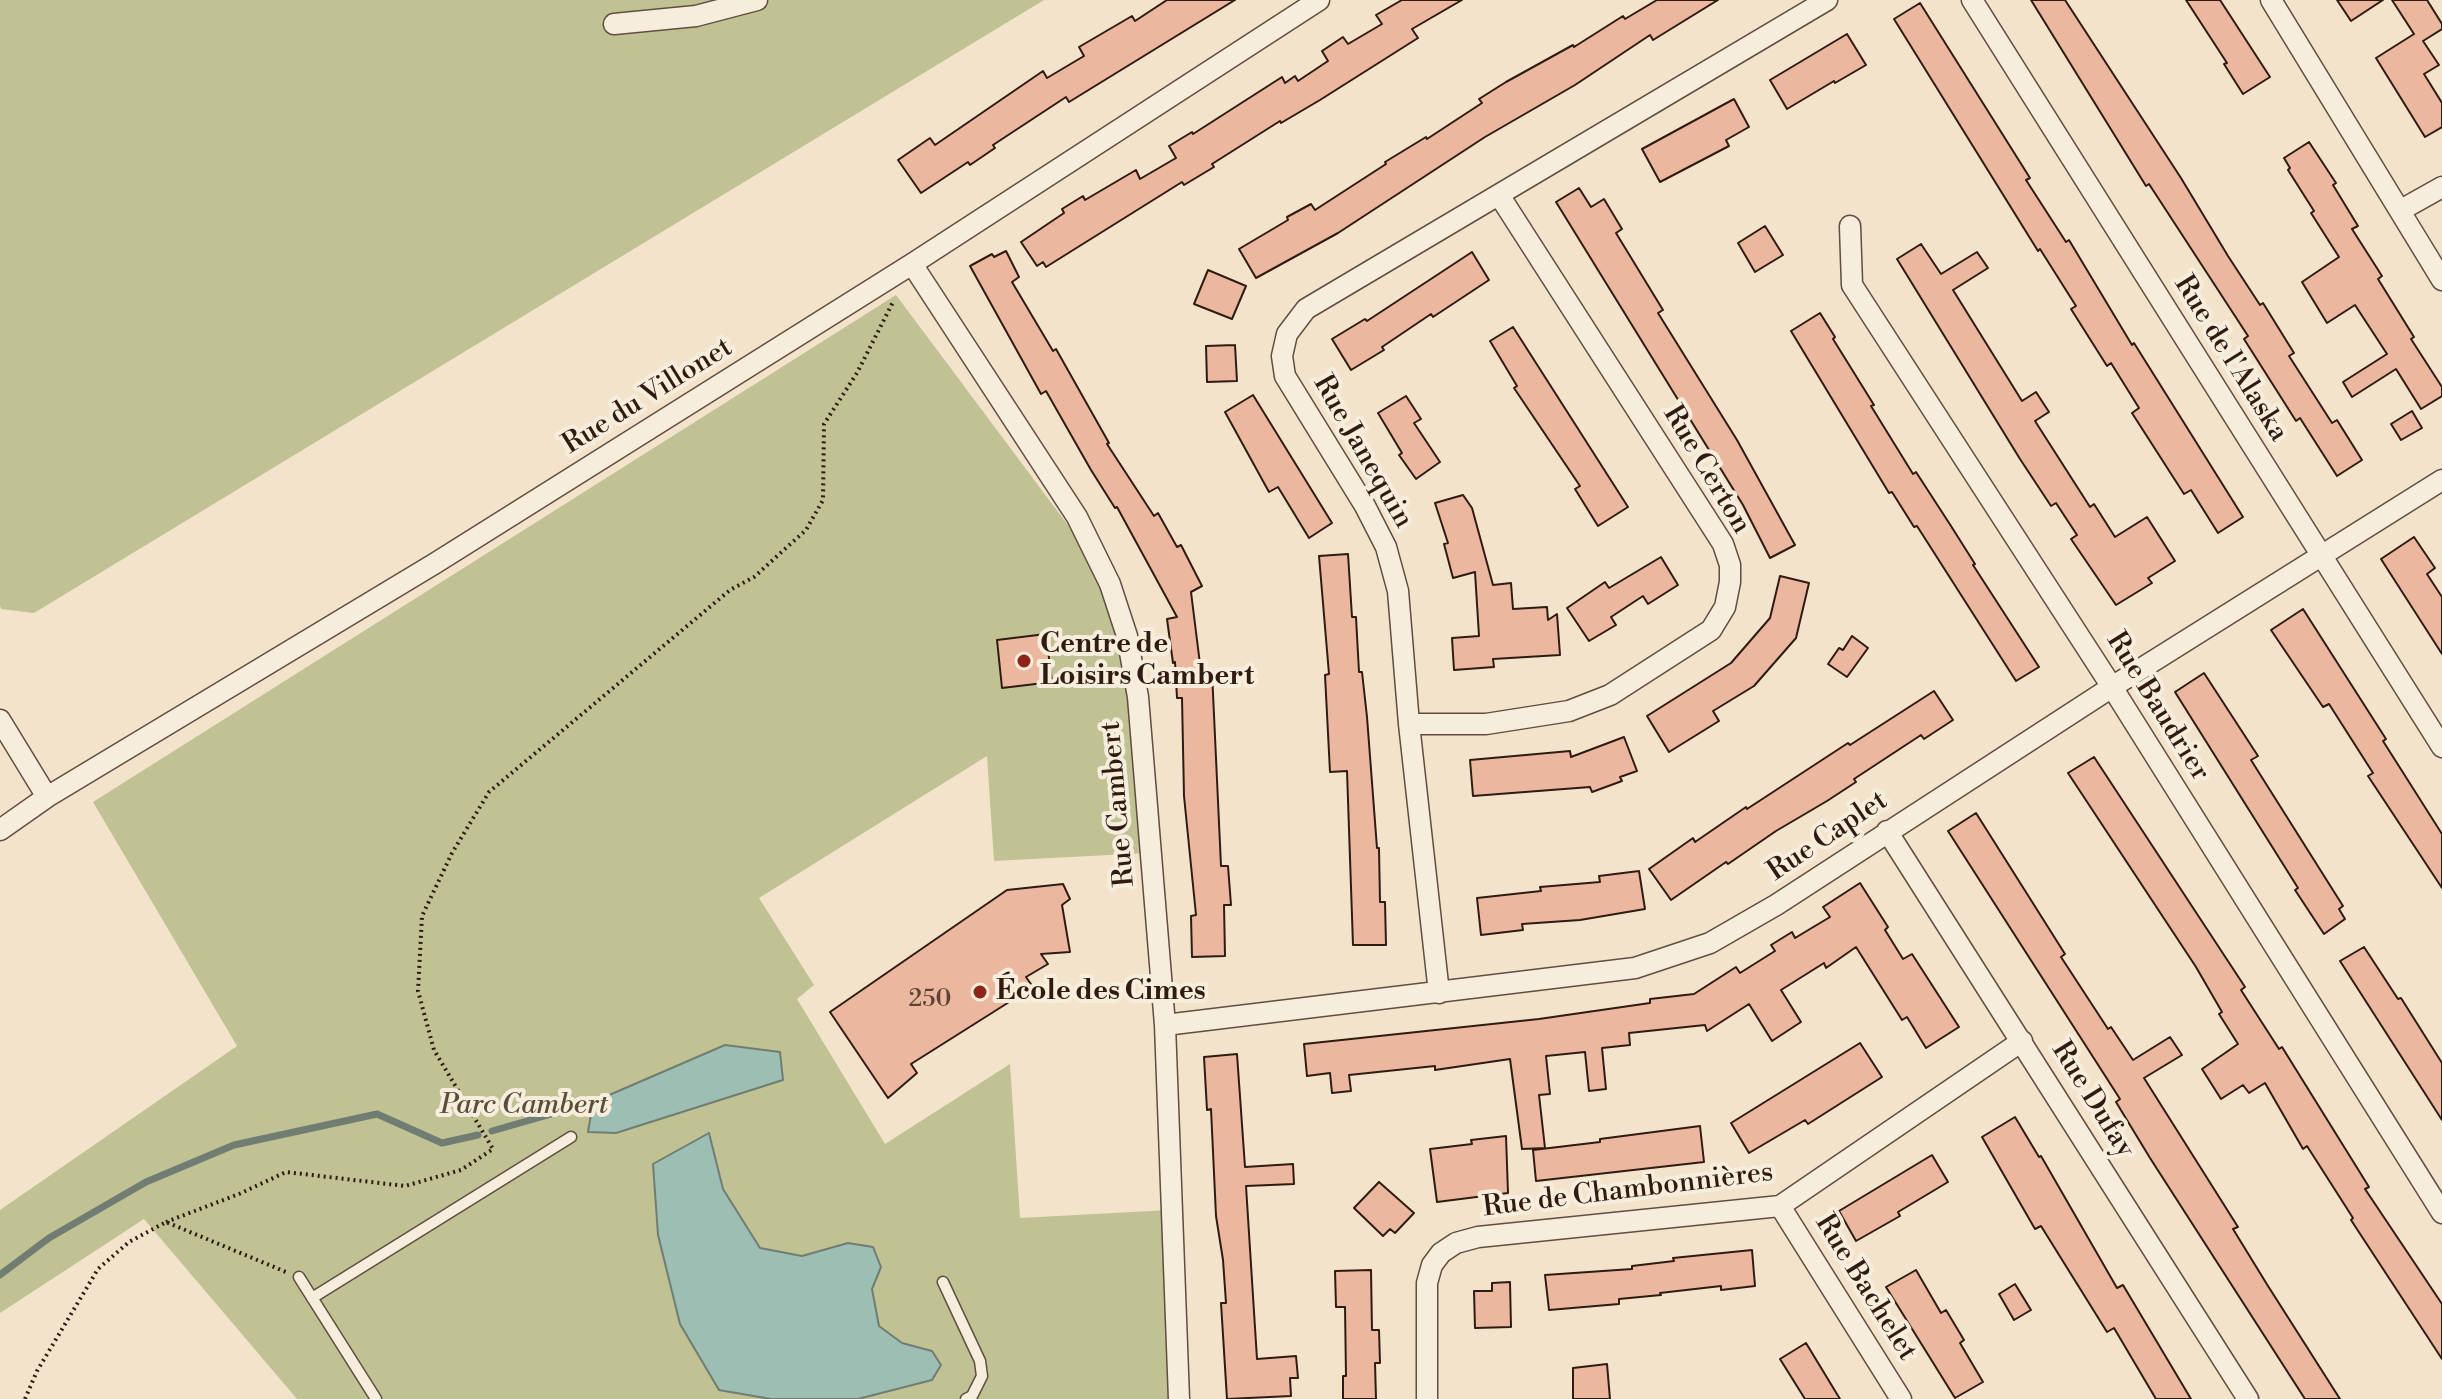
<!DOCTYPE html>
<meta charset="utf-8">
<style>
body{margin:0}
canvas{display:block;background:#f3e3cb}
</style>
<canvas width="2442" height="1399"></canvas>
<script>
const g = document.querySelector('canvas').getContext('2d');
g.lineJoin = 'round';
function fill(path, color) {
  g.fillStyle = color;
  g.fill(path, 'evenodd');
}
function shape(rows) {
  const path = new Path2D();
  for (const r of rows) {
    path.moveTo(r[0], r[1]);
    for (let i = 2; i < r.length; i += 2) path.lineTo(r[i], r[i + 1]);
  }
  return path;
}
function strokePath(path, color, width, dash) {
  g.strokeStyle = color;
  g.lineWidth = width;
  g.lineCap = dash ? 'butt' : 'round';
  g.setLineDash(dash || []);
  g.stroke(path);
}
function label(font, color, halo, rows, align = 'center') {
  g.font = font + ' "Libre Bodoni",serif';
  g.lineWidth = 8;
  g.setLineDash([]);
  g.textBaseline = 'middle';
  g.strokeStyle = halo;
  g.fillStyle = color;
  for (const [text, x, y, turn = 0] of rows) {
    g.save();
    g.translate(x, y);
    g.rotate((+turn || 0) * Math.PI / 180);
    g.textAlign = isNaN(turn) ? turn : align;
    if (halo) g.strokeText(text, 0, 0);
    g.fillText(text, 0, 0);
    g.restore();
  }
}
fill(shape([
 [0,0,1044,0,34,613,1,609,0,605],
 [896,295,1088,552,1120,625,1147,853,994,861,987,756,759,898,814,985,797,999,885,1144,1010,1064,1020,1218,1169,1210,1179,1399,297,1399,144,1219,0,1313,0,1210,237,1046,93,802]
]), '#c0c293');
const water = shape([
 [725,1045,780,1052,783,1080,616,1133,588,1132,593,1102,725,1045],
 [709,1133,723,1189,760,1248,802,1256,848,1243,873,1247,881,1267,872,1289,879,1326,902,1343,932,1351,941,1365,932,1380,858,1399,771,1399,719,1390,680,1324,658,1235,653,1164,709,1133]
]);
fill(water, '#9cbeb3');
strokePath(water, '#717d73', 2);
strokePath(shape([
 [492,1131,593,1102],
 [0,1275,49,1238,146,1182,234,1145,377,1114,442,1143,478,1135]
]), '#717d73', 7);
const building = shape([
 [1167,0,1235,0,1069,102,1066,97,993,145,995,148,970,165,968,162,921,193,898,160,930,138,935,145,1043,71,1047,78,1084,56,1079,47,1132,16,1135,21,1167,0],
 [1402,0,1462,0,1412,29,1418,38,1320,100,1281,123,1280,121,1212,164,1214,167,1184,185,1182,182,1046,267,1043,262,1037,266,1021,242,1064,213,1062,209,1083,196,1085,200,1136,170,1140,179,1176,158,1169,146,1192,132,1193,134,1282,77,1285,83,1295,76,1298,81,1328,61,1322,51,1343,37,1348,44,1382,24,1376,15,1402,0],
 [1657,0,1718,0,1653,40,1650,35,1575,85,1485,137,1338,233,1256,278,1239,249,1288,220,1287,217,1311,204,1315,210,1386,164,1385,162,1426,137,1427,139,1482,103,1479,99,1506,82,1573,45,1574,47,1623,16,1625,19,1657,0],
 [2031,0,2065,0,2181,178,2228,256,2260,305,2263,303,2294,353,2289,356,2332,423,2337,420,2362,460,2337,476,2300,418,2296,421,2244,339,2248,336,2149,184,2146,186,2031,0],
 [2186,0,2220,0,2270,77,2243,94,2224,64,2227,63,2186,0],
 [2337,0,2383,0,2351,21,2337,0],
 [2392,0,2427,0,2442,24,2442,29,2423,41,2439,65,2424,74,2442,103,2442,127,2425,137,2376,58,2414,34,2392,0],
 [1920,3,2030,178,2026,180,2066,242,2069,240,2132,345,2134,343,2243,517,2218,533,2191,490,2184,494,2132,413,2139,408,2111,363,2107,366,2071,309,2076,306,2040,249,2038,251,1894,19,1920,3],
 [1847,34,1866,65,1835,83,1834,81,1787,109,1770,80,1847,34],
 [1734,99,1749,127,1726,140,1729,146,1660,182,1642,149,1734,99],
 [2309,142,2336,183,2333,185,2358,226,2352,229,2382,276,2378,279,2414,337,2411,339,2442,387,2442,396,2421,409,2396,369,2352,397,2343,382,2387,354,2355,305,2327,323,2302,282,2339,257,2311,213,2314,211,2288,170,2290,168,2284,158,2309,142],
 [1579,188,1591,207,1604,199,1622,229,1616,233,1663,310,1658,313,1737,440,1795,545,1770,558,1743,505,1556,202,1579,188],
 [1765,226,1783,255,1755,272,1738,243,1765,226],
 [1921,244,1941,274,1977,252,1988,268,1953,290,2022,401,2036,392,2049,412,2035,421,2090,507,2094,504,2115,537,2147,517,2175,561,2148,578,2152,583,2116,605,2071,539,2077,535,2056,503,2051,506,2020,459,1897,259,1921,244],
 [1006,251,1019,277,1012,282,1053,351,1056,349,1109,443,1107,444,1154,516,1158,513,1177,547,1181,545,1202,586,1191,592,1201,672,1212,672,1221,866,1228,866,1231,905,1224,905,1225,956,1192,957,1191,916,1196,915,1184,796,1182,698,1177,698,1175,662,1173,663,1167,619,1177,617,1117,507,1115,508,1091,470,1046,391,1041,394,970,266,992,254,994,257,1006,251],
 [1472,252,1489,280,1433,317,1431,314,1382,347,1384,350,1351,370,1332,339,1365,319,1367,321,1472,252],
 [1208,270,1246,286,1232,319,1194,304,1208,270],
 [1820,313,1835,337,1833,339,1874,405,1871,406,1913,474,1916,472,1951,526,1975,564,1973,565,2039,667,2016,681,1917,526,1914,527,1892,492,1889,493,1791,331,1820,313],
 [1513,327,1628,507,1598,526,1575,489,1580,486,1514,388,1517,386,1490,341,1513,327],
 [1235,345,1237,381,1207,382,1206,346,1235,345],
 [1253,395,1332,523,1309,538,1278,487,1269,492,1225,412,1253,395],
 [1406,396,1421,419,1414,423,1440,462,1416,479,1399,455,1402,453,1378,413,1406,396],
 [2412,411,2422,428,2401,440,2391,424,2412,411],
 [1463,495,1472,508,1493,585,1511,583,1513,609,1547,607,1548,620,1557,614,1560,655,1493,659,1494,667,1454,670,1452,638,1479,636,1475,572,1453,578,1444,544,1448,543,1435,503,1463,495],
 [2414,537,2435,568,2427,574,2442,597,2442,654,2381,559,2414,537],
 [1348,554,1352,617,1356,617,1359,672,1362,672,1367,717,1377,848,1379,848,1380,902,1385,902,1386,945,1353,945,1347,771,1330,772,1325,675,1329,674,1319,556,1348,554],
 [1661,557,1678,585,1648,604,1643,596,1611,617,1616,625,1589,641,1567,608,1605,582,1609,588,1661,557],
 [1780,576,1809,583,1796,638,1754,686,1713,711,1719,721,1669,752,1647,716,1731,663,1770,618,1780,576],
 [2303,609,2386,739,2383,741,2442,834,2442,888,2368,776,2373,773,2329,704,2323,707,2271,630,2303,609],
 [1046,634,1052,682,1002,688,997,640,1046,634],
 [1852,636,1868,648,1847,677,1828,664,1839,648,1843,650,1852,636],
 [2204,673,2258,756,2251,760,2343,906,2339,909,2345,919,2324,934,2295,890,2298,888,2175,692,2204,673],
 [1934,691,1953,720,1924,739,1921,735,1854,779,1856,782,1827,801,1776,831,1728,864,1726,862,1671,900,1649,869,1693,838,1695,842,1746,807,1747,809,1848,743,1850,745,1934,691],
 [1624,737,1637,771,1620,777,1622,781,1592,792,1590,787,1473,796,1470,760,1570,751,1571,757,1624,737],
 [2094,757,2245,987,2241,990,2279,1049,2282,1047,2369,1187,2365,1189,2442,1304,2442,1359,2351,1220,2353,1218,2307,1146,2303,1149,2265,1083,2249,1093,2243,1085,2221,1099,2202,1069,2238,1044,2219,1014,2222,1012,2196,967,2068,773,2094,757],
 [1976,813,2065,954,2061,957,2108,1029,2111,1027,2133,1060,2170,1037,2182,1055,2144,1078,2238,1227,2233,1229,2268,1286,2340,1399,2305,1399,2150,1158,2116,1102,2120,1099,1948,831,1976,813],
 [1639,871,1645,909,1580,920,1522,924,1523,930,1481,935,1477,898,1541,891,1540,887,1600,882,1599,876,1639,871],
 [1860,883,1888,927,1885,930,1903,959,1912,954,1959,1027,1926,1048,1907,1017,1902,1020,1856,947,1826,968,1824,963,1781,990,1801,1022,1772,1041,1749,1004,1707,1031,1705,1025,1629,1033,1630,1045,1602,1048,1606,1089,1589,1091,1585,1052,1546,1056,1550,1094,1539,1095,1545,1148,1522,1149,1510,1059,1435,1070,1435,1066,1349,1075,1351,1091,1332,1093,1330,1073,1307,1076,1304,1044,1539,1019,1650,1003,1650,999,1694,994,1736,967,1740,973,1775,951,1771,945,1792,932,1795,938,1830,917,1823,907,1860,883],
 [1063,884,1070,899,1062,905,1070,952,1041,954,1048,964,1026,977,1033,987,911,1064,917,1073,888,1098,830,1012,1007,890,1063,884],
 [2364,947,2398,999,2401,998,2442,1063,2442,1120,2340,961,2364,947],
 [1860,1043,1882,1077,1808,1124,1805,1120,1749,1153,1731,1123,1860,1043],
 [1237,1054,1245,1167,1293,1164,1294,1184,1246,1186,1257,1359,1296,1356,1298,1378,1290,1378,1291,1396,1227,1399,1221,1303,1226,1303,1223,1260,1216,1216,1211,1109,1207,1110,1204,1057,1237,1054],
 [2015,1117,2039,1157,2041,1156,2117,1288,2123,1285,2191,1399,2156,1399,2114,1328,2107,1332,2041,1226,2035,1229,1982,1137,2015,1117],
 [1700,1126,1704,1162,1536,1181,1533,1150,1600,1142,1600,1139,1700,1126],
 [1506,1136,1508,1193,1437,1202,1430,1149,1472,1144,1471,1140,1506,1136],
 [1932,1155,1948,1182,1898,1212,1900,1216,1856,1241,1839,1211,1932,1155],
 [1379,1182,1414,1213,1395,1233,1390,1229,1383,1236,1354,1208,1379,1182],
 [1752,1250,1755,1286,1721,1290,1721,1286,1660,1293,1661,1295,1619,1299,1619,1304,1549,1310,1545,1275,1632,1269,1632,1266,1674,1261,1673,1258,1752,1250],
 [1371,1270,1372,1330,1379,1330,1380,1363,1375,1363,1376,1399,1343,1399,1343,1376,1346,1376,1345,1307,1336,1307,1335,1271,1371,1270],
 [1916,1270,1941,1313,1946,1310,1964,1340,1960,1343,1983,1382,1955,1398,1886,1287,1916,1270],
 [1510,1282,1511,1327,1475,1328,1474,1291,1492,1291,1492,1283,1510,1282],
 [2015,1284,2031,1310,2014,1320,1999,1294,2015,1284],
 [1806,1343,1840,1399,1805,1399,1780,1359,1806,1343],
 [1607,1364,1610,1399,1573,1399,1573,1368,1607,1364]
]);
fill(building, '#ecb79f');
strokePath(building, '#301b13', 2);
const service = shape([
 [299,1277,376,1399],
 [943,1282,980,1361,982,1376,972,1396,966,1399],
 [312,1298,571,1137]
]);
const minor = shape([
 [1972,0,2442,747],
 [2271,0,2442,280],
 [614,24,696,16,757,0],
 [2401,210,2442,187],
 [1850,226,1852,285,2112,687,2442,1213],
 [912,264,1077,517,1110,584,1127,636,1138,697,1165,1025,1179,1399],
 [0,720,47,797],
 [1409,724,1486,724,1569,711,1610,695,1711,630,1725,607,1730,582,1730,565,1723,544,1499,195],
 [0,830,47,797,434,564,912,264,1319,0],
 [1887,831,2248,1399],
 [1439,993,1409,724,1398,591,1386,547,1365,506,1285,376,1282,356,1287,334,1306,309,1827,0],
 [1165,1025,1635,968,1710,943,1776,905,2112,687,2442,480],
 [1780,1206,1901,1399],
 [1427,1399,1427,1283,1432,1265,1441,1253,1456,1243,1478,1237,1780,1206,2022,1041]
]);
strokePath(service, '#614d41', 13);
strokePath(minor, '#614d41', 23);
strokePath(shape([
 [166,1222,239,1194,286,1172,405,1186,461,1170,493,1149,434,1050,418,991,422,916,452,853,489,792,730,590,754,577,806,530,823,500,824,424,857,373,893,302],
 [25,1399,37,1371,98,1269,129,1242,166,1222,286,1272]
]), '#301b13', 4, [2, 4]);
strokePath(service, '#f7eddd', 10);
strokePath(minor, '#f7eddd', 20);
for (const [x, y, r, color] of [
 [1024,661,8,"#8f2418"],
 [980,992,8,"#8f2418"]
]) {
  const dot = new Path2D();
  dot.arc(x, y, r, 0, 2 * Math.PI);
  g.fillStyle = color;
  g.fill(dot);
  strokePath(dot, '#f7eddd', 3);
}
label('24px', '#5f4236', null, [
 ["250",930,1000]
]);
label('28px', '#301b13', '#f7eddd', [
 ["Rue de l'Alaska",2230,359,58],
 ["Rue du Villonet",648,397,-32],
 ["Rue Janequin",1362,452,60],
 ["Rue Certon",1706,470,59],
 ["Rue Baudrier",2157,707,58],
 ["Rue Cambert",1119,804,-95],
 ["Rue Caplet",1828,837,-34],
 ["Rue Dufay",2092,1100,58],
 ["Rue de Chambonnières",1628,1191,-7],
 ["Rue Bachelet",1865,1288,58]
]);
label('bold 28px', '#301b13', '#f7eddd', [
 ["Centre de",1040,645],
 ["Loisirs Cambert",1040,677],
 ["École des Cimes",996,992]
], 'left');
label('italic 28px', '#5b4d39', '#f7eddd', [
 ["Parc Cambert",524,1106]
]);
</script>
